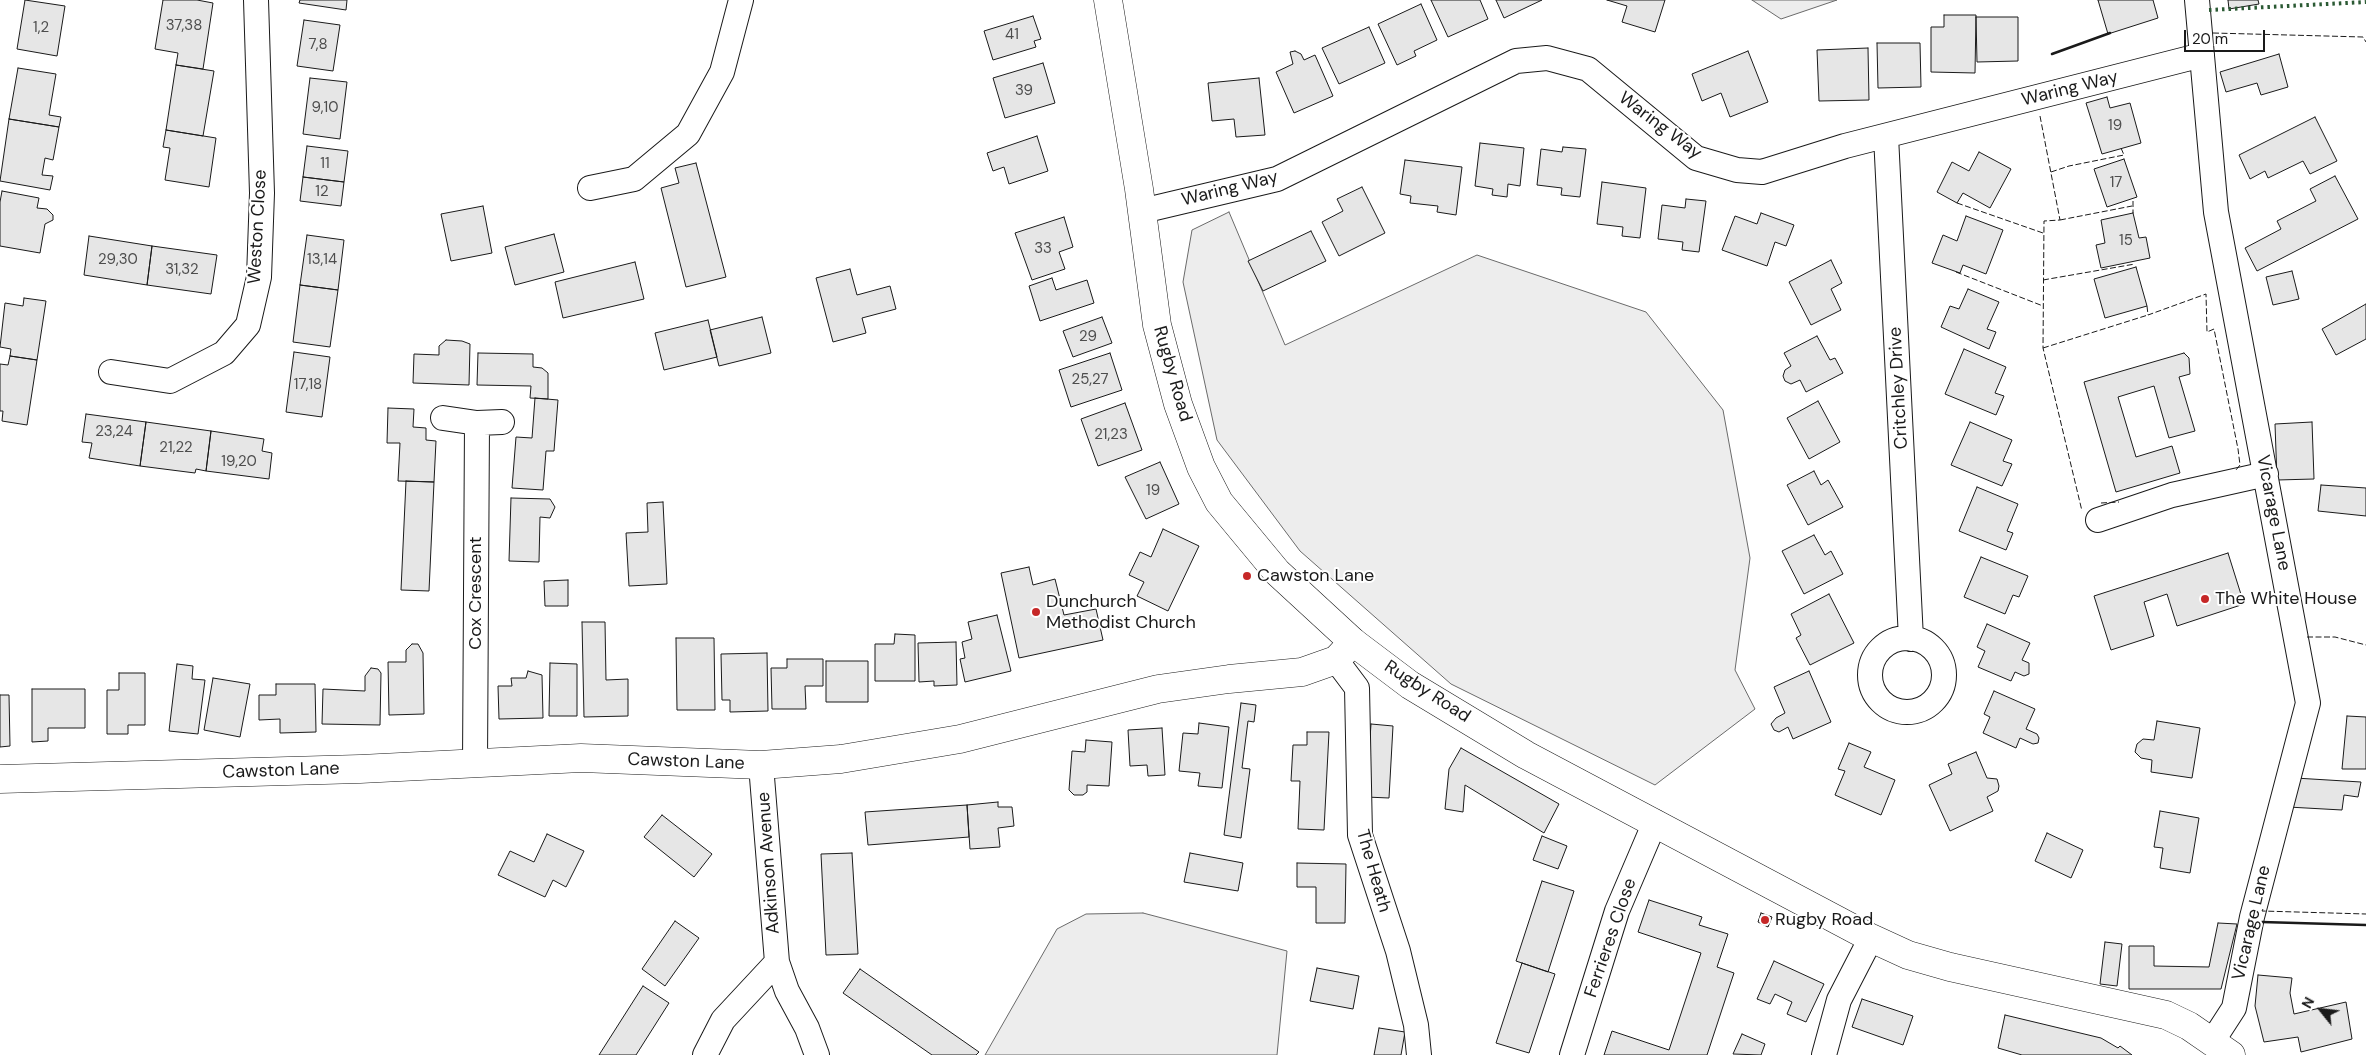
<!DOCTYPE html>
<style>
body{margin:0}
#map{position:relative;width:2366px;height:1055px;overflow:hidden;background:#fff;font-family:"DM Sans",sans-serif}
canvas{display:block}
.north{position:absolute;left:2296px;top:985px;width:50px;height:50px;-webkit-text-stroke:4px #fff;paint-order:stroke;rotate:299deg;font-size:14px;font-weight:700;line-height:20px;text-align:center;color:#1a1a1a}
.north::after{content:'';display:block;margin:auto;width:18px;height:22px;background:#1a1a1a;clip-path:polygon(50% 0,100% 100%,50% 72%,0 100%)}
.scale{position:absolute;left:2184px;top:30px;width:81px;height:22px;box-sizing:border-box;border:2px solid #1a1a1a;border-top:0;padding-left:6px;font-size:15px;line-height:18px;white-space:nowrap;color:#1a1a1a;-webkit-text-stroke:4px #fff;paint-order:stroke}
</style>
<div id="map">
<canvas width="2366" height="1055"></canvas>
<div class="north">N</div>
<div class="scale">20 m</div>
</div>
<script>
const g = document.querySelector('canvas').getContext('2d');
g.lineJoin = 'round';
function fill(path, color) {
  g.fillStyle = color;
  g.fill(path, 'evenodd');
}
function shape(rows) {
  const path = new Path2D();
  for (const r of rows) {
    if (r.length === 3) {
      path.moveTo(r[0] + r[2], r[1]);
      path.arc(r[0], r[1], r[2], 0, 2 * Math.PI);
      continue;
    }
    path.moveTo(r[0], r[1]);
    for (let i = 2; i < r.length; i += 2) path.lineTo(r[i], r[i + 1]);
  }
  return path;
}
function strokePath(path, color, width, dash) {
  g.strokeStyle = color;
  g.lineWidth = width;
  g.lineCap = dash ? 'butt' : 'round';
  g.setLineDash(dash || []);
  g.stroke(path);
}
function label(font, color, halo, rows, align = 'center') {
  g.font = font + ' "DM Sans",sans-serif';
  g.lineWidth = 4;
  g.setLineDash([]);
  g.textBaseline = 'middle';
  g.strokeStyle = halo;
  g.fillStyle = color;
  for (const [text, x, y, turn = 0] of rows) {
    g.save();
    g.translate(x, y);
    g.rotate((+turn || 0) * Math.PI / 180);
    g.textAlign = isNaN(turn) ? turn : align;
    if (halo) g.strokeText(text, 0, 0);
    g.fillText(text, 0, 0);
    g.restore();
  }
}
const built = shape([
 [1752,0,1837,0,1781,19,1752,0],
 [1229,212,1285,345,1477,255,1646,312,1723,410,1750,558,1735,670,1755,709,1655,785,1451,684,1300,551,1217,440,1183,282,1192,230,1229,212],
 [1143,913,1287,951,1277,1055,985,1055,1057,929,1086,914,1143,913]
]);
fill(built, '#ededed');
strokePath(built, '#6a6a6a', 1);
const building = shape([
 [25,0,65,6,57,56,17,49,25,0],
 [163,0,197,0,213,3,203,69,176,65,178,53,155,49,163,0],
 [300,0,347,0,346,10,299,3,300,0],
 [1431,0,1480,0,1488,19,1448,37,1431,0],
 [1496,0,1542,0,1504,18,1496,0],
 [1607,0,1665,0,1655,32,1622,22,1627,6,1607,0],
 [2098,0,2153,0,2158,18,2108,34,2098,0],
 [2228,0,2258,0,2259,4,2229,9,2228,0],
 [1421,4,1437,40,1414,51,1416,56,1397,65,1378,24,1421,4],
 [1944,15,1976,15,1975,73,1931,72,1931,27,1944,27,1944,15],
 [1033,16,1041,39,1034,41,1036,47,993,60,984,31,1033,16],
 [1976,17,2018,17,2018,61,1977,62,1976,17],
 [304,20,340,25,333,71,297,66,304,20],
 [1369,27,1385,63,1339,84,1322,48,1369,27],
 [1877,43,1920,43,1921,87,1878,88,1877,43],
 [1868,48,1869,100,1819,101,1817,50,1868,48],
 [1295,51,1301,54,1304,60,1315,55,1333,96,1294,113,1276,72,1293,64,1290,52,1295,51],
 [1748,51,1768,102,1730,117,1721,93,1702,101,1692,74,1748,51],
 [2279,54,2288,87,2261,95,2257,83,2226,92,2220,72,2279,54],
 [1043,63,1055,103,1005,118,993,78,1043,63],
 [176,65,214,71,203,136,166,130,176,65],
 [18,68,56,74,49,115,61,117,59,127,9,119,18,68],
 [310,78,347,82,340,139,303,134,310,78],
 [1259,78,1265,135,1236,137,1234,119,1212,121,1208,83,1259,78],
 [2107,97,2110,108,2130,103,2141,143,2102,154,2086,103,2107,97],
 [2315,117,2337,161,2310,174,2303,161,2268,178,2265,171,2250,179,2239,155,2315,117],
 [9,119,59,127,53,160,45,158,42,175,53,176,50,190,0,181,9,119],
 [166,130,216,138,209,187,165,180,170,148,163,147,166,130],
 [1037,136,1048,171,1009,184,1004,167,993,171,987,153,1037,136],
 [1480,143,1524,148,1520,186,1508,184,1507,197,1492,195,1493,189,1475,186,1480,143],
 [307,146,348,151,344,182,303,177,307,146],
 [1563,147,1586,149,1580,197,1561,195,1562,188,1537,185,1541,149,1562,152,1563,147],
 [1979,152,2011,169,1990,208,1963,193,1957,203,1937,192,1952,162,1969,171,1979,152],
 [2124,159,2137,197,2107,207,2094,169,2124,159],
 [1405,160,1462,167,1456,215,1437,212,1438,206,1410,203,1411,196,1400,194,1405,160],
 [696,163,726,277,686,287,661,188,679,183,675,168,696,163],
 [2335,176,2358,219,2257,271,2245,248,2281,229,2277,221,2316,201,2310,189,2335,176],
 [303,177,344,182,341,206,300,201,303,177],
 [1602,182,1646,188,1640,238,1622,236,1623,227,1597,224,1602,182],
 [1362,187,1385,233,1339,256,1322,222,1343,211,1337,199,1362,187],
 [2,191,39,198,37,208,47,209,53,215,53,220,45,224,40,253,0,246,0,202,2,191],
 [1686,199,1706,201,1699,252,1682,250,1683,242,1658,239,1662,205,1685,208,1686,199],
 [483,206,492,253,451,261,441,214,483,206],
 [1761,213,1794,225,1786,246,1775,242,1767,266,1722,250,1735,216,1757,224,1761,213],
 [2133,213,2139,238,2146,237,2150,258,2101,268,2096,245,2105,243,2101,220,2133,213],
 [1966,216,2003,230,1986,274,1963,265,1960,273,1932,263,1943,235,1957,241,1966,216],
 [1064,217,1073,247,1059,252,1065,269,1032,280,1015,233,1064,217],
 [1311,231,1326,261,1263,291,1248,261,1311,231],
 [554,234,564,272,515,285,505,247,554,234],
 [307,235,344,240,338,290,300,285,307,235],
 [89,236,152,246,147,285,84,275,89,236],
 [152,246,217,255,211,294,147,285,152,246],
 [1831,260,1842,283,1831,289,1841,310,1811,325,1789,282,1831,260],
 [635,262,644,299,563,318,555,282,635,262],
 [2136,267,2147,306,2105,318,2094,279,2136,267],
 [850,269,857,295,890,286,896,309,862,318,866,333,833,342,816,278,850,269],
 [2292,271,2299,299,2273,305,2266,277,2292,271],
 [1052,278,1056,290,1087,280,1094,303,1040,321,1029,286,1052,278],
 [300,285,338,290,330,347,293,342,300,285],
 [1968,289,1999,302,1987,329,1996,332,1989,349,1941,327,1950,306,1959,309,1968,289],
 [24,298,46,301,37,360,10,356,11,349,0,347,5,303,23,306,24,298],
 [2366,304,2366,339,2336,355,2322,329,2366,304],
 [762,317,771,353,719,366,710,330,762,317],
 [1102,317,1112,343,1073,357,1063,331,1102,317],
 [708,320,717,357,664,370,655,333,708,320],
 [1817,336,1830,360,1835,358,1843,373,1806,392,1800,380,1791,384,1785,381,1783,376,1785,370,1791,366,1784,353,1817,336],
 [446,340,462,341,470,344,469,385,413,383,414,354,439,355,439,346,446,340],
 [1964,349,2006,367,1995,393,2004,396,1996,415,1945,394,1964,349],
 [294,352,330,357,322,417,286,412,294,352],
 [478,353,533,354,533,367,542,368,548,373,548,399,530,398,531,386,477,385,478,353],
 [1110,353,1122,390,1071,407,1059,370,1110,353],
 [2184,353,2189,358,2190,374,2179,377,2195,431,2169,438,2154,386,2118,397,2136,457,2172,446,2180,473,2116,492,2084,382,2184,353],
 [10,356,37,360,27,425,2,421,3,411,0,411,0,364,8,365,10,356],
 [535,398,558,400,554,451,546,451,543,490,512,488,516,437,532,438,535,398],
 [1818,401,1840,442,1809,459,1787,418,1818,401],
 [1125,403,1142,450,1098,466,1081,419,1125,403],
 [388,408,414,409,413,427,426,428,426,440,436,441,434,482,398,481,400,443,387,443,388,408],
 [86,414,146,422,140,466,89,458,92,443,82,442,86,414],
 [146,422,211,431,206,471,196,469,195,473,140,466,146,422],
 [1970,422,2012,440,2003,461,2012,464,2002,486,1951,465,1970,422],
 [2312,422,2314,479,2277,480,2275,424,2312,422],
 [211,431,264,439,262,451,272,453,269,479,206,471,211,431],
 [1160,462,1179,504,1146,519,1125,477,1160,462],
 [1814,471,1821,485,1828,480,1843,507,1808,525,1787,485,1814,471],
 [406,481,434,482,429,591,401,590,406,481],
 [2321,485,2366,488,2366,516,2318,511,2321,485],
 [1977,487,2018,504,2007,531,2013,533,2006,550,1959,531,1977,487],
 [511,498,550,499,555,507,550,518,540,517,539,562,509,561,511,498],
 [663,502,667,584,629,586,626,533,648,532,647,503,663,502],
 [1163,529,1199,546,1168,611,1137,596,1144,582,1129,575,1140,552,1151,557,1163,529],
 [1814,535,1825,555,1831,551,1843,574,1804,594,1782,551,1814,535],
 [2228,553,2244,604,2177,626,2167,594,2144,602,2154,636,2111,650,2094,596,2228,553],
 [1981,557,2028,576,2019,597,2013,595,2005,614,1964,597,1981,557],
 [1029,567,1033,585,1055,579,1064,615,1096,609,1103,640,1019,658,1001,573,1029,567],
 [568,580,568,606,545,606,544,581,568,580],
 [1829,594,1854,643,1810,665,1796,638,1801,635,1791,614,1829,594],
 [997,615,1011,671,965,682,960,659,965,658,962,642,972,639,968,622,997,615],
 [582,622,605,622,606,680,628,679,628,716,584,717,582,622],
 [1987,624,2030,643,2022,660,2029,663,2029,674,2024,676,2015,672,2011,681,1978,667,1985,651,1977,647,1987,624],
 [895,634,915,635,915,681,875,681,875,644,894,644,895,634],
 [676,638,714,638,715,710,677,710,676,638],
 [956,642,957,685,934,686,934,681,919,682,918,643,956,642],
 [412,644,418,644,423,653,424,714,389,715,388,662,406,662,406,650,412,644],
 [767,653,768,711,730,712,730,700,722,700,721,654,767,653],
 [787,659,823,659,823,686,805,686,806,709,772,709,771,668,787,668,787,659],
 [826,661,868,661,868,702,826,702,826,661],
 [550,663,577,664,577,716,549,716,550,663],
 [177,664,193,666,192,679,205,680,198,734,169,731,177,664],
 [371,668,378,669,381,673,380,725,322,724,323,689,365,691,365,676,371,668],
 [528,671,542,675,543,718,499,719,498,686,512,686,511,678,526,678,528,671],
 [1809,671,1831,722,1793,739,1788,727,1779,732,1774,730,1771,724,1776,718,1785,713,1774,687,1809,671],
 [119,673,145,673,145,725,128,725,128,734,107,734,107,690,119,690,119,673],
 [213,678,250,684,240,737,204,730,213,678],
 [276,684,315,684,316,732,280,733,280,719,259,720,259,695,276,695,276,684],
 [32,689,85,689,85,728,48,728,48,741,32,742,32,689],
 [1994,691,2035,709,2026,729,2037,734,2039,738,2038,743,2033,744,2020,738,2016,748,1983,733,1990,717,1984,714,1994,691],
 [0,695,9,695,10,746,0,747,0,695],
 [1241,703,1256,705,1254,722,1248,721,1242,768,1250,769,1241,838,1224,835,1241,703],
 [2347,716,2366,717,2366,769,2342,769,2347,716],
 [2157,721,2200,728,2192,778,2151,772,2152,760,2141,758,2135,752,2137,744,2143,739,2154,740,2157,721],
 [1199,723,1229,727,1222,788,1198,786,1200,773,1179,771,1183,733,1198,734,1199,723],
 [1371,724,1393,726,1389,798,1366,797,1371,724],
 [1162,728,1165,775,1148,776,1147,765,1130,766,1128,730,1162,728],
 [1307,732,1329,732,1324,830,1298,829,1300,781,1291,781,1293,745,1307,745,1307,732],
 [1086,740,1112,742,1109,786,1087,785,1087,792,1083,795,1074,795,1069,790,1072,751,1085,752,1086,740],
 [1849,743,1871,752,1864,767,1895,780,1881,815,1835,795,1845,771,1838,769,1849,743],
 [1461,748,1559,804,1544,833,1465,785,1463,812,1445,809,1449,769,1461,748],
 [1976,752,1987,778,1997,779,1999,786,1998,791,1987,797,1993,811,1950,831,1929,785,1952,774,1948,764,1976,752],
 [2295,778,2361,782,2358,797,2344,795,2342,810,2288,807,2295,778],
 [998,802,998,807,1012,807,1014,826,998,828,1000,847,970,849,967,805,998,802],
 [967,805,969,837,868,845,865,812,967,805],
 [2160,811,2199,818,2190,873,2160,868,2163,848,2154,847,2160,811],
 [662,815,712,854,694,877,644,837,662,815],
 [2047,833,2083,850,2071,878,2035,861,2047,833],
 [547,834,584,851,566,887,553,880,545,897,498,875,510,851,534,862,547,834],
 [1542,836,1567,846,1558,869,1533,860,1542,836],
 [852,853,858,954,826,955,821,854,852,853],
 [1190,853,1243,863,1238,891,1184,882,1190,853],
 [1297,863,1346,864,1345,923,1316,923,1316,887,1297,887,1297,863],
 [1542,881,1574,891,1548,972,1516,961,1542,881],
 [1649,900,1702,917,1699,925,1728,934,1717,967,1734,973,1707,1055,1604,1055,1612,1031,1669,1050,1701,953,1638,932,1649,900],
 [1761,913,1772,917,1768,927,1758,922,1761,913],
 [675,921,699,938,665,986,642,969,675,921],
 [2218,923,2237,924,2221,989,2129,989,2129,946,2154,946,2154,966,2209,967,2218,923],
 [2105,942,2122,944,2117,986,2100,984,2105,942],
 [1774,961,1824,984,1806,1022,1787,1014,1792,1002,1775,994,1770,1004,1757,999,1774,961],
 [1522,963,1555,974,1529,1053,1496,1043,1522,963],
 [1317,968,1359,976,1353,1009,1310,1001,1317,968],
 [860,969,979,1052,976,1055,932,1055,843,993,860,969],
 [2258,975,2292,978,2290,993,2294,1014,2346,1002,2352,1039,2301,1052,2298,1037,2264,1042,2255,1006,2258,975],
 [643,986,669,1003,636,1055,599,1055,643,986],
 [1862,999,1913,1016,1903,1045,1852,1027,1862,999],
 [2005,1015,2101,1038,2118,1048,2120,1046,2132,1055,2022,1055,1998,1048,2005,1015],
 [1379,1028,1405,1032,1401,1055,1374,1055,1379,1028],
 [1742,1034,1765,1044,1761,1055,1733,1054,1742,1034]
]);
fill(building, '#e6e6e6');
strokePath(building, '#1a1a1a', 1);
const street = shape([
 [2197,0,2216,212,2308,703,2252,917,2234,1008,2212,1042],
 [1886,136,1911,639],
 [590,188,634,179,688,134,722,72,741,0],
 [1142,211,1277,179,1516,61,1547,58,1588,69,1696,158,1737,170,1762,172,1845,146,2202,55],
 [111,372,170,381,224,353,248,325,259,277,262,193,256,0],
 [443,418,477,423,502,422],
 [2098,520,2172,495,2266,474],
 [1907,675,37],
 [1336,660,1357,688,1360,835,1398,951,1416,1025,1419,1055],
 [475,763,477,423],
 [761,765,777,962,787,991,807,1028,817,1055],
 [705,1055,723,1020,777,962],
 [1572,1055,1617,911,1655,822],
 [1824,1055,1839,1000,1871,938]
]);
const secondary = shape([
 [0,779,360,769,581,758,761,765,841,759,960,739,1158,689,1229,679,1302,672,1336,660,1353,642]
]);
const primary = shape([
 [1108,0,1139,189,1157,325,1178,404,1201,467,1219,502,1277,572,1353,642,1410,685,1526,755,1871,938,1908,955,1950,967,2166,1015,2189,1026,2231,1055]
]);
strokePath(street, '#1a1a1a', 26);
strokePath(secondary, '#1a1a1a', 29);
strokePath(primary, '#1a1a1a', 29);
strokePath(street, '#fff', 24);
strokePath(secondary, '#fff', 28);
strokePath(primary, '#fff', 28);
strokePath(shape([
 [2209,10,2366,2]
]), '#2b5a34', 4, [2.5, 4]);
strokePath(shape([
 [2213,33,2363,37,2366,42],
 [2040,116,2060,220,2044,221,2043,348,2082,511],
 [2051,172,2069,166,2124,155,2121,148],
 [2133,201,2133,213],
 [1957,203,2043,233],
 [2060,220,2132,206],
 [1956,272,2043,306],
 [2043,280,2135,264],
 [2147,306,2148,315,2206,294,2207,332,2214,329,2238,449,2240,465,2236,470],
 [2043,348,2148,315],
 [2101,503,2119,502],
 [2307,637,2335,637,2366,645],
 [2263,909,2262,911,2366,914]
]), '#1a1a1a', 1, [6, 2.5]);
strokePath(shape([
 [2052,54,2110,33],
 [2262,922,2366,925]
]), '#1a1a1a', 2.5);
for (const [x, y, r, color] of [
 [1247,576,5,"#c62828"],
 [2205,599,5,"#c62828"],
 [1036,612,5,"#c62828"],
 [1765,920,5,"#c62828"]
]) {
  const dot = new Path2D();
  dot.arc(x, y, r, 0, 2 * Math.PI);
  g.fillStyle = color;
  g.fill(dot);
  strokePath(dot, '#fff', 2);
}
label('15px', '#4d4d4d', null, [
 ["37,38",184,26],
 ["1,2",41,28],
 ["41",1012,35],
 ["7,8",318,45],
 ["39",1024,91],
 ["9,10",325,108],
 ["19",2115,126],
 ["11",325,164],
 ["17",2116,183],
 ["12",322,192],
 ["15",2126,241],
 ["33",1043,249],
 ["29,30",118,260],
 ["13,14",322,260],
 ["31,32",182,270],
 ["29",1088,337],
 ["25,27",1090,380],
 ["17,18",308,385],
 ["23,24",114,432],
 ["21,23",1111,435],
 ["21,22",176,448],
 ["19,20",239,462],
 ["19",1153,491]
]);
label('18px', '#1a1a1a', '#fff', [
 ["Waring Way",2070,89,-14],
 ["Waring Way",1660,126,37],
 ["Waring Way",1230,189,-14],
 ["Weston Close",258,227,-87],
 ["Rugby Road",1172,374,74],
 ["Critchley Drive",1899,388,-93],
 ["Vicarage Lane",2273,513,79],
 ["Cox Crescent",476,593,-90],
 ["Rugby Road",1427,692,33],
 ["Cawston Lane",686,762,2],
 ["Cawston Lane",281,771,-2],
 ["Adkinson Avenue",769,863,-94],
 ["The Heath",1373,871,74],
 ["Vicarage Lane",2252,923,-77],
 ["Ferrieres Close",1611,938,-71]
]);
label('18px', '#1a1a1a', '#fff', [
 ["Cawston Lane",1257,576],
 ["The White House",2215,599],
 ["Dunchurch",1046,602],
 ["Methodist Church",1046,623],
 ["Rugby Road",1775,920]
], 'left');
</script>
